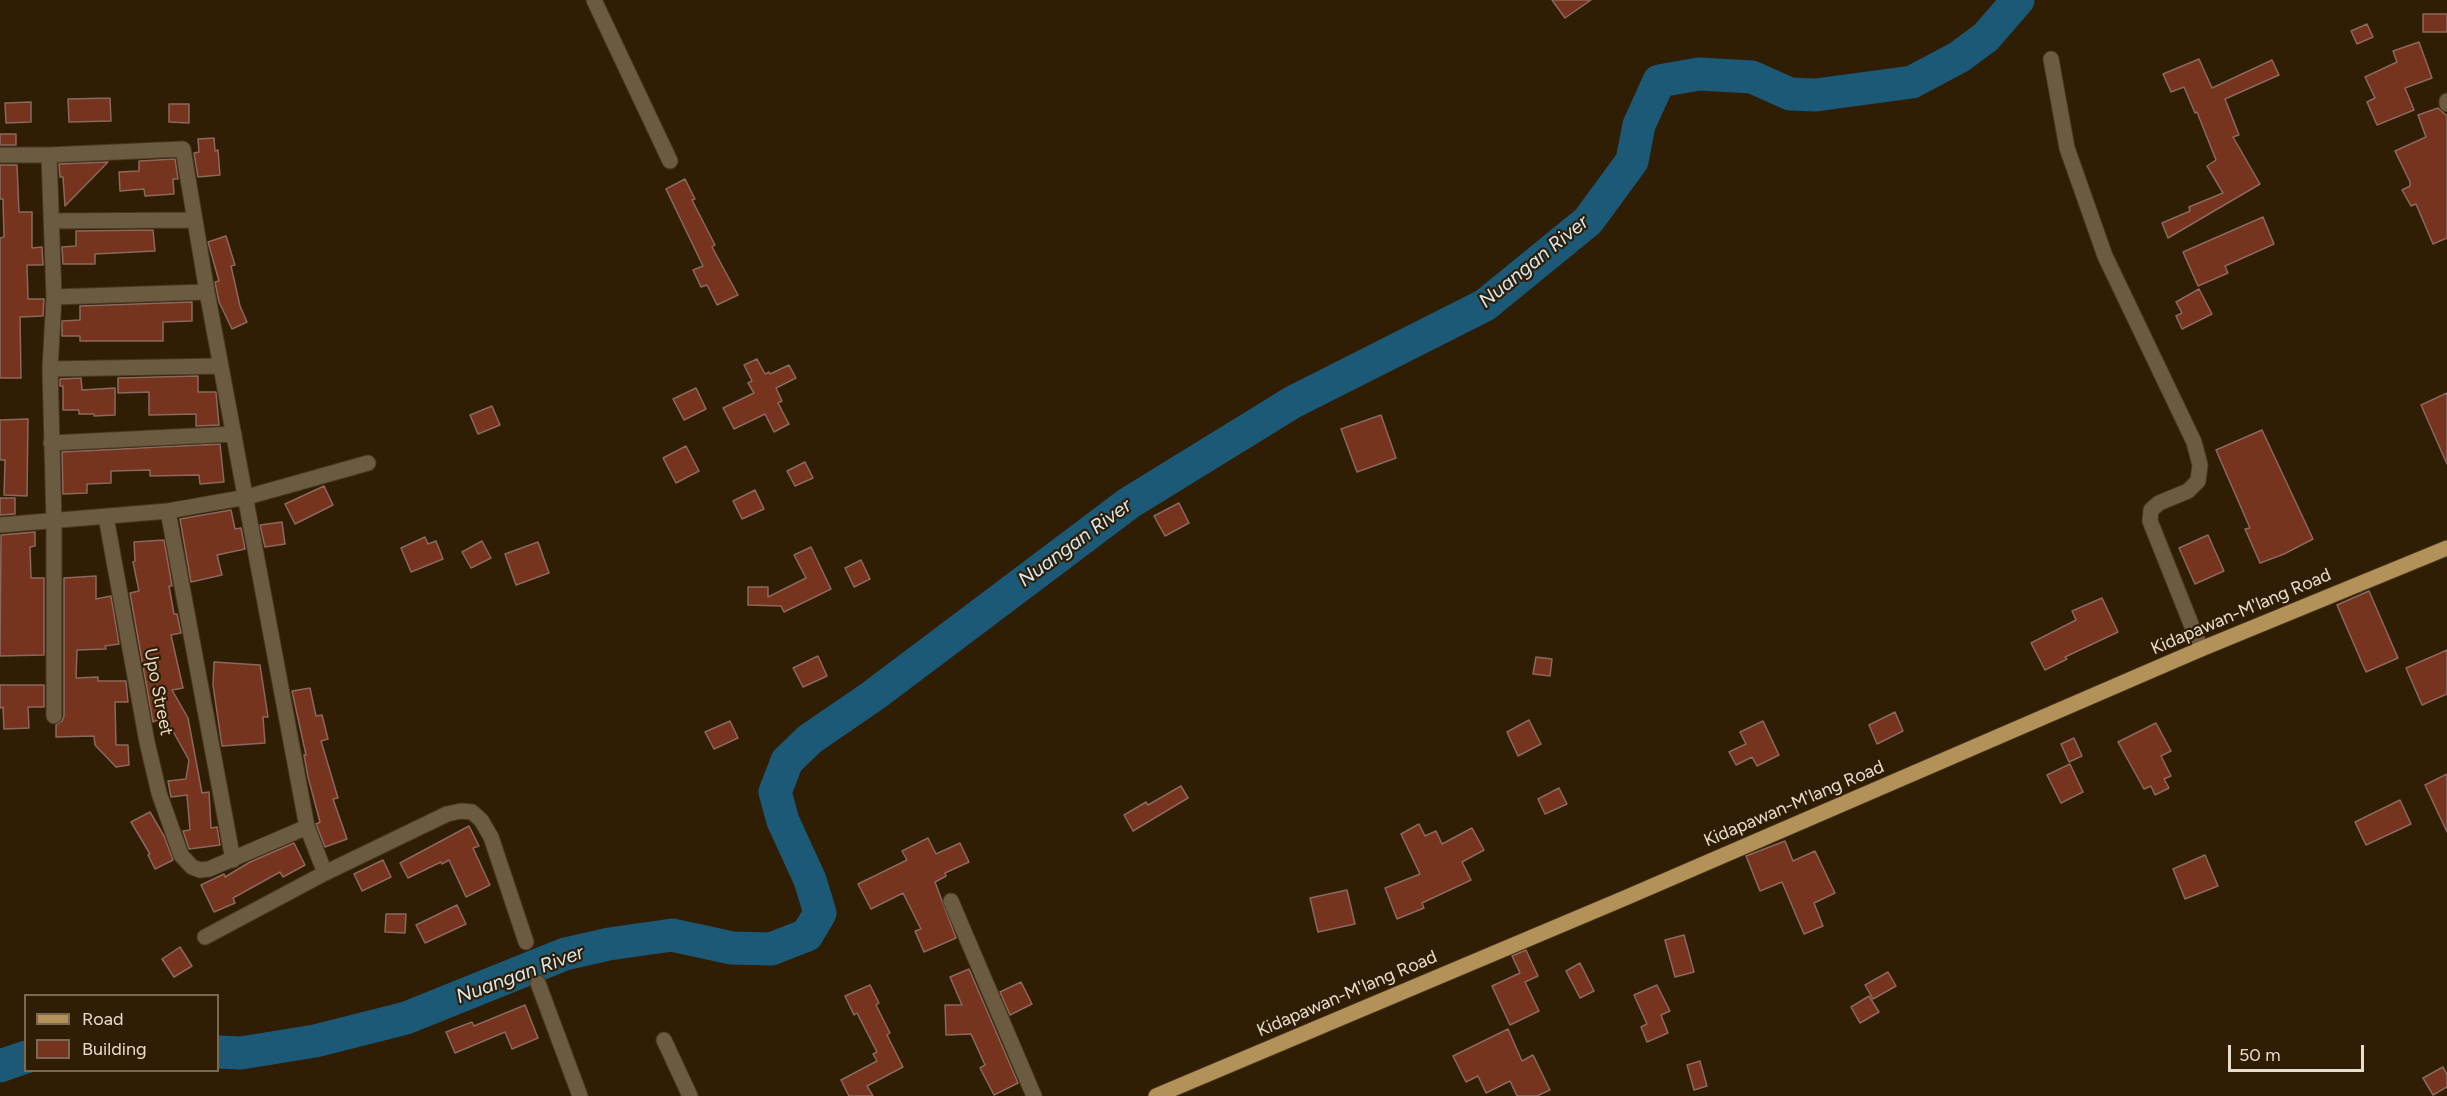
<!DOCTYPE html>
<style>
body{margin:0}
#map{position:relative;width:2447px;height:1096px;overflow:hidden;background:#301e04;font-family:Figtree,sans-serif}
canvas{display:block}
.legend{position:absolute;left:24px;top:994px;width:195px;height:78px;box-sizing:border-box;background:#301e04;border:2px solid #7a6a54;margin:0;padding:8px 10px;list-style:none;font-size:18px;color:#e8dccd}
.legend li{display:flex;align-items:center;gap:12px;height:30px}
.legend b{width:30px;border:2px solid #7a6a54}
.scale{position:absolute;left:2228px;top:1045px;width:136px;height:27px;box-sizing:border-box;border:3px solid #e8dccd;border-top:0;padding-left:8px;font-size:18px;line-height:21px;white-space:nowrap;color:#e8dccd;-webkit-text-stroke:4px #301e04;paint-order:stroke}
</style>
<div id="map">
<canvas width="2447" height="1096"></canvas>
<ul class="legend">
<li><b style="height:8px;background:#b3925a"></b>Road</li>
<li><b style="height:16px;background:#76341f"></b>Building</li>
</ul>
<div class="scale">50 m</div>
</div>
<script>
const g = document.querySelector('canvas').getContext('2d');
g.lineJoin = 'round';
function shape(rows) {
  const path = new Path2D();
  for (const r of rows) {
    path.moveTo(r[0], r[1]);
    for (let i = 2; i < r.length; i += 2) path.lineTo(r[i], r[i + 1]);
  }
  return path;
}
function strokePath(path, color, width, dash) {
  g.strokeStyle = color;
  g.lineWidth = width;
  g.lineCap = dash ? 'butt' : 'round';
  g.setLineDash(dash || []);
  g.stroke(path);
}
function fill(path, color) {
  g.fillStyle = color;
  g.fill(path, 'evenodd');
}
function label(font, color, halo, rows, align = 'center') {
  g.font = font + ' Figtree,sans-serif';
  g.lineWidth = 4.5;
  g.setLineDash([]);
  g.textBaseline = 'middle';
  g.strokeStyle = halo;
  g.fillStyle = color;
  for (const [text, x, y, turn = 0] of rows) {
    g.save();
    g.translate(x, y);
    g.rotate((+turn || 0) * Math.PI / 180);
    g.textAlign = isNaN(turn) ? turn : align;
    if (halo) g.strokeText(text, 0, 0);
    g.fillText(text, 0, 0);
    g.restore();
  }
}
strokePath(shape([
 [218,1052,241,1053,315,1041,406,1018,565,954,609,944,672,935,732,948,771,949,807,935,820,913,810,880,783,821,775,792,787,761,810,739,874,695,1129,503,1293,402,1485,305,1588,221,1632,161,1639,125,1659,81,1699,74,1752,77,1790,94,1816,95,1912,82,1959,57,1986,37,2018,0],
 [0,1066,26,1057]
]), '#1b5977', 33);
const building = shape([
 [1552,0,1591,0,1565,18,1552,0],
 [2423,14,2447,14,2447,32,2423,32,2423,14],
 [2367,24,2373,37,2357,44,2351,31,2367,24],
 [2419,42,2432,78,2405,88,2414,110,2377,125,2367,102,2375,98,2365,77,2397,62,2393,51,2419,42],
 [2199,59,2212,88,2272,60,2279,75,2225,99,2239,135,2233,137,2260,184,2168,238,2162,223,2190,211,2189,207,2223,193,2207,166,2216,160,2197,112,2195,113,2184,87,2171,92,2163,74,2199,59],
 [110,98,111,121,69,122,68,99,110,98],
 [31,102,31,122,6,123,5,103,31,102],
 [169,104,189,104,189,123,169,122,169,104],
 [2438,108,2447,116,2447,238,2433,244,2416,204,2411,206,2402,190,2410,186,2410,182,2395,151,2426,137,2418,115,2438,108],
 [0,134,16,134,16,145,0,145,0,134],
 [214,138,215,151,218,150,220,175,198,177,194,153,199,152,198,139,214,138],
 [175,159,178,179,173,179,174,194,145,196,144,189,120,191,119,172,139,171,139,161,175,159],
 [108,162,65,206,63,177,60,177,59,164,108,162],
 [0,165,17,165,19,212,32,212,32,248,42,247,43,265,27,265,28,299,44,299,43,316,20,317,21,378,0,378,0,238,4,237,3,199,0,199,0,165],
 [685,179,695,199,692,200,715,245,712,247,738,295,717,305,707,285,701,287,693,270,703,266,666,189,685,179],
 [2263,217,2274,244,2225,266,2228,273,2198,286,2183,252,2263,217],
 [153,230,155,251,95,254,95,264,63,264,62,247,76,246,76,231,153,230],
 [226,236,235,265,231,266,240,306,247,322,232,329,219,302,215,282,219,281,208,242,226,236],
 [2199,289,2212,314,2182,329,2176,316,2182,313,2176,302,2199,289],
 [192,302,192,321,163,322,163,341,80,341,80,336,62,336,62,321,80,320,80,306,192,302],
 [757,359,765,374,769,372,770,374,789,365,796,378,776,388,782,401,778,403,789,424,774,432,765,414,734,429,723,408,754,393,748,383,752,381,744,365,757,359],
 [198,376,198,392,216,392,219,425,196,426,196,414,149,415,149,392,118,393,118,378,198,376],
 [81,378,82,390,115,388,115,415,94,416,94,414,79,414,79,410,63,410,63,386,60,386,60,379,81,378],
 [696,388,706,409,684,420,673,399,696,388],
 [2447,393,2447,464,2421,405,2447,393],
 [492,406,500,425,478,434,470,415,492,406],
 [1381,415,1396,458,1357,472,1341,429,1381,415],
 [28,419,27,496,4,495,5,460,0,460,0,420,28,419],
 [2262,430,2313,539,2284,554,2260,563,2245,529,2250,528,2216,450,2262,430],
 [220,444,224,482,200,484,199,475,150,476,150,470,111,471,111,483,87,484,87,493,63,494,62,452,220,444],
 [686,446,699,471,676,483,663,458,686,446],
 [805,462,813,478,795,486,787,471,805,462],
 [324,486,333,505,295,524,285,504,324,486],
 [755,490,764,509,742,519,733,501,755,490],
 [0,498,15,498,15,514,0,515,0,498],
 [1179,503,1189,523,1165,536,1154,516,1179,503],
 [231,510,235,529,241,528,245,549,217,555,222,575,191,582,180,519,231,510],
 [282,522,285,544,265,547,260,525,282,522],
 [35,532,35,546,30,547,31,578,44,578,44,655,0,656,1,535,35,532],
 [2208,535,2224,571,2195,584,2179,548,2208,535],
 [425,537,428,544,436,541,443,559,411,572,401,548,425,537],
 [164,540,172,586,169,586,174,614,177,614,181,633,171,635,183,688,172,690,188,718,202,793,209,792,211,828,217,827,220,845,189,849,183,831,190,830,187,795,171,797,168,781,186,779,189,760,165,717,153,722,130,593,139,591,133,562,135,561,134,542,164,540],
 [482,541,491,558,471,568,462,552,482,541],
 [538,542,549,573,516,585,505,554,538,542],
 [811,547,831,589,784,612,781,606,748,605,748,587,768,587,768,597,806,578,794,555,811,547],
 [861,560,870,579,854,587,845,568,861,560],
 [96,576,96,599,111,596,119,644,105,646,106,649,77,650,76,678,98,677,98,681,126,681,128,702,115,702,116,745,128,745,129,765,116,767,95,745,94,736,56,737,56,725,62,721,64,716,64,578,96,576],
 [2369,591,2398,658,2366,672,2337,605,2369,591],
 [2102,598,2118,632,2065,657,2067,659,2045,670,2031,643,2076,620,2072,611,2102,598],
 [2447,650,2447,694,2422,705,2406,668,2447,650],
 [818,656,827,676,803,687,793,668,818,656],
 [1536,657,1552,659,1550,676,1533,674,1536,657],
 [214,662,260,665,268,717,263,717,265,743,222,746,213,685,214,662],
 [0,685,44,685,44,707,28,707,29,728,4,729,3,707,0,708,0,685],
 [310,688,316,716,322,715,328,739,321,741,338,798,333,799,347,839,325,847,316,824,320,822,308,777,304,755,306,755,292,691,310,688],
 [1895,712,1903,731,1877,744,1869,725,1895,712],
 [1529,720,1541,744,1518,756,1507,732,1529,720],
 [730,721,738,738,714,749,705,732,730,721],
 [1763,721,1779,755,1757,766,1752,757,1736,765,1729,752,1746,744,1740,732,1763,721],
 [2156,723,2171,751,2161,756,2171,776,2164,779,2169,788,2155,795,2151,786,2144,789,2118,742,2156,723],
 [2074,738,2082,756,2069,762,2061,744,2074,738],
 [2070,764,2083,792,2061,803,2047,775,2070,764],
 [2447,774,2447,832,2425,785,2447,774],
 [1181,786,1188,798,1133,831,1124,815,1146,802,1148,805,1181,786],
 [1559,788,1567,804,1545,814,1538,799,1559,788],
 [2400,800,2411,824,2366,845,2355,822,2400,800],
 [150,812,164,836,173,860,155,869,148,855,150,854,131,822,150,812],
 [1419,824,1425,836,1436,831,1442,844,1472,828,1484,850,1462,862,1471,880,1422,903,1424,908,1397,919,1385,888,1420,874,1401,834,1419,824],
 [469,826,479,846,473,848,490,885,466,897,449,860,442,864,441,862,408,878,400,863,469,826],
 [928,838,936,854,960,843,969,862,945,873,946,876,935,882,956,938,924,952,915,931,921,929,903,893,871,909,858,884,907,860,902,851,928,838],
 [1785,841,1793,861,1815,851,1835,893,1814,903,1823,926,1804,934,1782,882,1760,891,1746,856,1785,841],
 [294,843,305,865,283,877,280,872,233,898,235,903,214,912,201,885,224,874,225,877,250,862,294,843],
 [2205,855,2218,886,2185,899,2173,869,2205,855],
 [383,860,391,877,362,891,354,874,383,860],
 [1347,890,1355,924,1318,932,1310,898,1347,890],
 [457,905,466,924,425,943,416,925,457,905],
 [386,914,406,914,405,933,385,932,386,914],
 [1684,935,1694,972,1675,977,1665,940,1684,935],
 [180,947,192,966,174,977,162,959,180,947],
 [1526,950,1538,976,1525,982,1539,1011,1510,1025,1492,986,1520,973,1512,956,1526,950],
 [1580,963,1594,991,1580,998,1566,971,1580,963],
 [969,969,1018,1083,994,1095,980,1068,985,1065,971,1034,946,1035,945,1005,962,1005,950,977,969,969],
 [1888,972,1896,986,1873,999,1865,985,1888,972],
 [1021,982,1032,1004,1010,1015,1000,992,1021,982],
 [870,985,879,1003,876,1005,890,1033,887,1035,903,1067,867,1086,873,1096,849,1096,841,1080,877,1061,873,1054,877,1052,857,1013,854,1015,845,996,870,985],
 [1657,985,1670,1011,1661,1015,1668,1033,1647,1042,1641,1027,1647,1024,1634,995,1657,985],
 [1869,996,1879,1012,1860,1023,1851,1007,1869,996],
 [525,1005,538,1038,512,1049,505,1032,455,1053,446,1032,472,1022,474,1026,525,1005],
 [1508,1029,1522,1061,1533,1055,1550,1090,1537,1096,1517,1096,1510,1081,1486,1093,1478,1076,1466,1082,1453,1056,1508,1029],
 [1700,1061,1707,1086,1694,1090,1687,1065,1700,1061],
 [2443,1067,2447,1075,2447,1087,2433,1095,2423,1078,2443,1067]
]);
fill(building, '#76341f');
strokePath(building, '#8b685d', 1.5);
const minor = shape([
 [594,0,670,161],
 [2051,59,2067,148,2105,256,2194,442,2200,465,2198,481,2188,491,2159,503,2151,510,2150,521,2201,649],
 [2447,101,2447,104],
 [0,155,49,155,54,297,50,369,54,521,54,716],
 [49,155,183,149,207,292,307,827,325,873],
 [52,221,195,220],
 [54,297,207,292],
 [50,369,221,366],
 [51,443,234,434],
 [168,511,233,860],
 [106,517,147,742,159,793,181,855,192,867,200,870,209,869,307,827],
 [0,525,168,511,247,497,368,463],
 [951,901,1034,1096],
 [205,937,325,873,447,814,461,811,472,812,481,820,491,837,526,942],
 [538,983,580,1096],
 [664,1040,690,1096]
]);
const major = shape([
 [1156,1096,1625,898,2201,649,2447,548]
]);
strokePath(minor, '#4a3920', 17);
strokePath(major, '#4a3920', 17);
strokePath(minor, '#6b5b40', 15);
strokePath(major, '#b3925a', 15);
label('18px', '#e8dccd', '#301e04', [
 ["Kidapawan-M'lang Road",2241,612,-23],
 ["Upo Street",158,692,79],
 ["Kidapawan-M'lang Road",1794,804,-23],
 ["Kidapawan-M'lang Road",1347,994,-23]
]);
label('italic 20px', '#d4e7f2', '#301e04', [
 ["Nuangan River",1534,262,-39],
 ["Nuangan River",1075,543,-36],
 ["Nuangan River",520,975,-20]
]);
</script>
